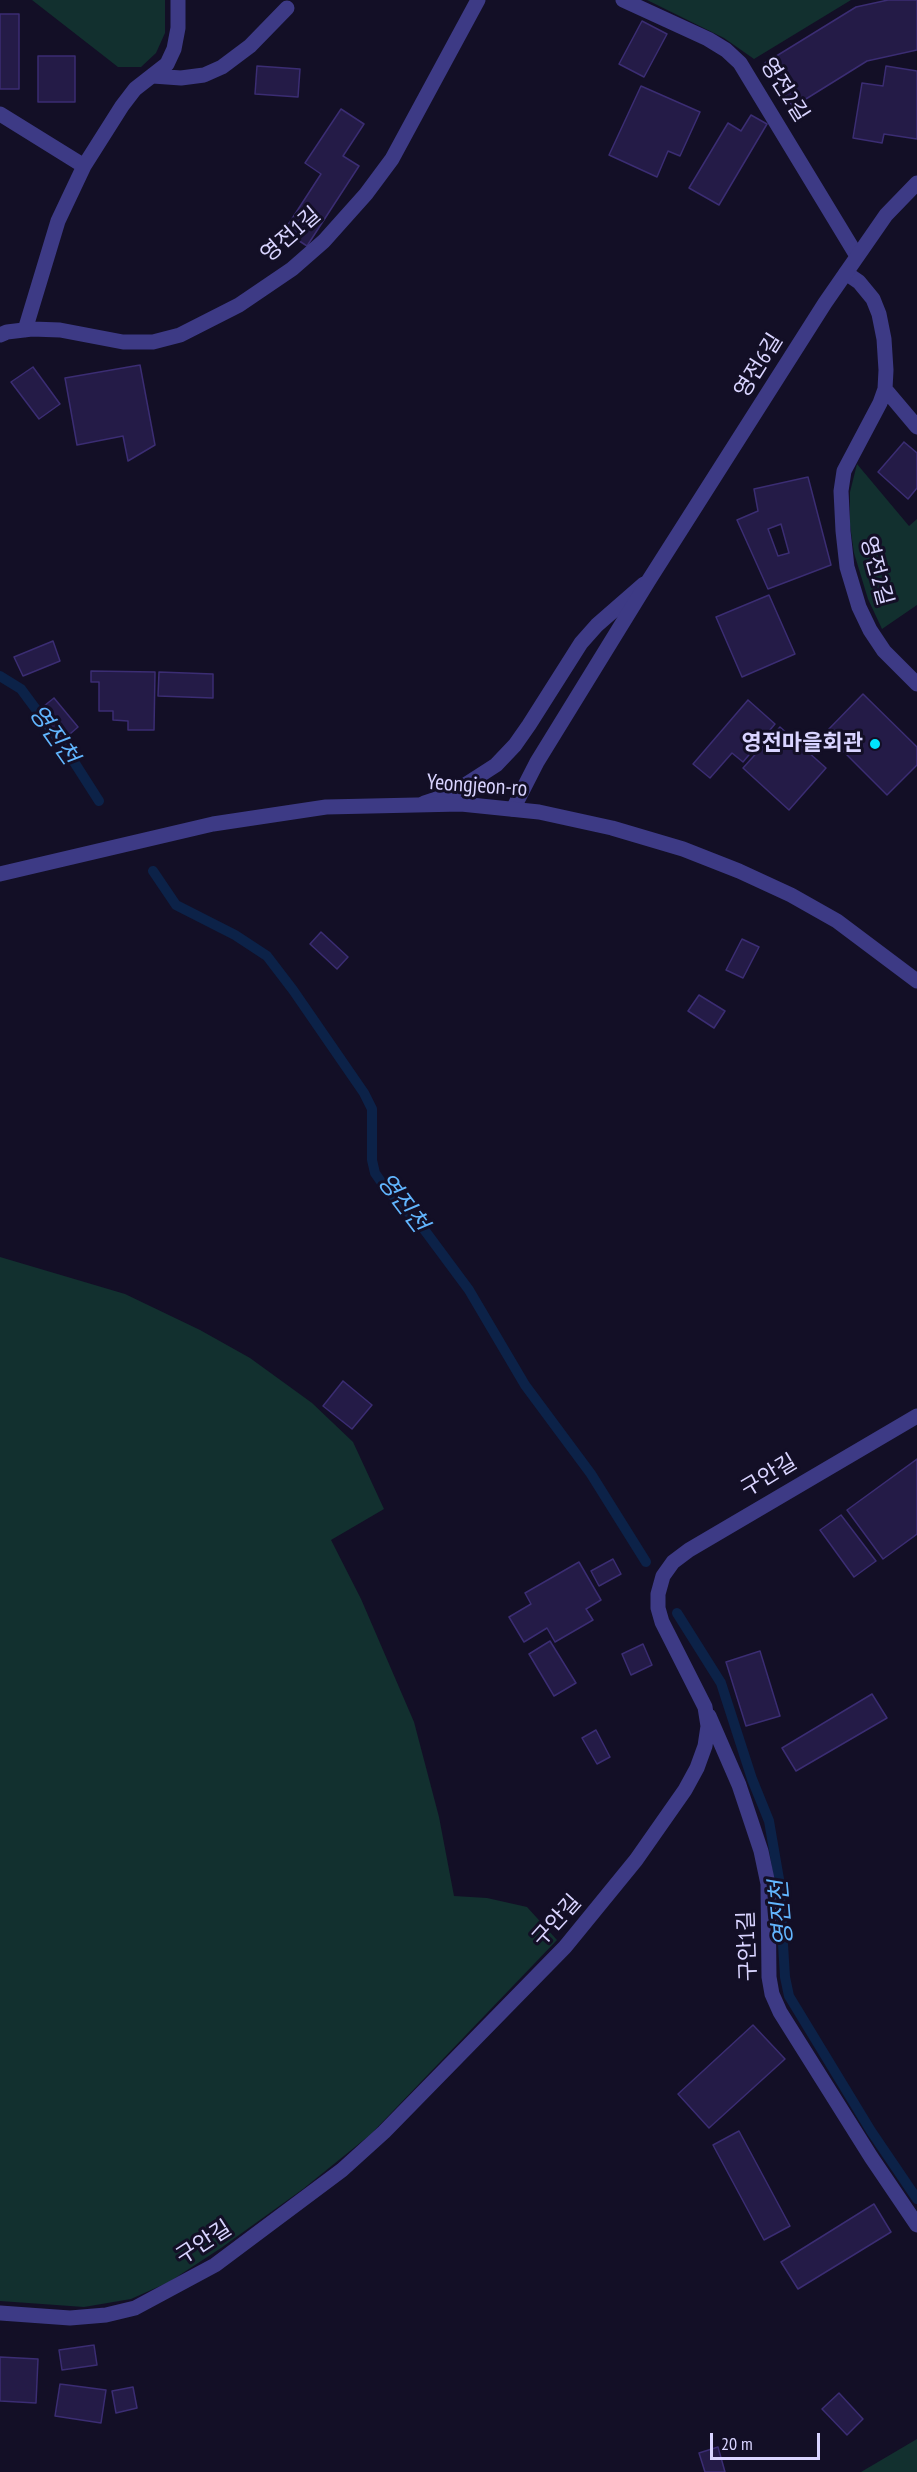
<!DOCTYPE html>
<meta charset="utf-8">
<style>
body{margin:0}
#map{position:relative;width:917px;height:2472px;overflow:hidden;background:#130f26;font-family:"PT Sans Narrow",sans-serif}
canvas{display:block}
.scale{position:absolute;left:710px;top:2433px;width:110px;height:27px;box-sizing:border-box;border:3px solid #d9d4ff;border-top:0;padding-left:8px;font-size:18px;line-height:21px;white-space:nowrap;color:#d9d4ff;-webkit-text-stroke:4px #130f26;paint-order:stroke}
</style>
<div id="map">
<canvas width="917" height="2472"></canvas>
<div class="scale">20 m</div>
</div>
<script>
const g = document.querySelector('canvas').getContext('2d');
g.lineJoin = 'round';
function fill(path, color) {
  g.fillStyle = color;
  g.fill(path, 'evenodd');
}
function shape(rows) {
  const path = new Path2D();
  for (const r of rows) {
    path.moveTo(r[0], r[1]);
    for (let i = 2; i < r.length; i += 2) path.lineTo(r[i], r[i + 1]);
  }
  return path;
}
function strokePath(path, color, width, dash) {
  g.strokeStyle = color;
  g.lineWidth = width;
  g.lineCap = dash ? 'butt' : 'round';
  g.setLineDash(dash || []);
  g.stroke(path);
}
function label(font, color, halo, rows, align = 'center') {
  g.font = font + ' "PT Sans Narrow","Noto Sans KR",sans-serif';
  g.lineWidth = 6;
  g.setLineDash([]);
  g.textBaseline = 'middle';
  g.strokeStyle = halo;
  g.fillStyle = color;
  for (const [text, x, y, turn = 0] of rows) {
    g.save();
    g.translate(x, y);
    g.rotate((+turn || 0) * Math.PI / 180);
    g.textAlign = isNaN(turn) ? turn : align;
    if (halo) g.strokeText(text, 0, 0);
    g.fillText(text, 0, 0);
    g.restore();
  }
}
fill(shape([
 [32,0,165,0,165,33,156,53,141,67,118,67],
 [647,0,851,0,754,59,724,38],
 [857,464,909,526,917,519,917,605,882,629,868,599,854,553,850,525,850,492],
 [0,1257,125,1294,200,1330,250,1358,312,1403,353,1442,384,1509,331,1540,361,1599,414,1722,439,1817,454,1896,487,1898,527,1907,557,1940,371,2134,303,2189,221,2248,169,2282,131,2299,84,2307,0,2301],
 [917,2439,917,2472,861,2472]
]), '#12302f');
strokePath(shape([
 [0,676,21,689,69,754,99,801],
 [153,871,176,905,235,935,267,956,293,990,364,1093,372,1109,372,1160,375,1173,384,1186,423,1228,469,1290,525,1385,591,1474,646,1562],
 [677,1613,721,1683,752,1779,769,1821,779,1879,785,1977,789,1996,871,2131,917,2199]
]), '#0c2248', 10);
const building = shape([
 [888,0,917,0,917,50,867,61,793,107,765,63,856,7,888,0],
 [0,14,19,14,19,89,0,89,0,14],
 [642,21,667,34,644,77,619,64,642,21],
 [38,56,75,56,75,102,38,102,38,56],
 [257,66,300,69,298,97,255,94,257,66],
 [886,66,917,71,917,139,884,134,882,143,853,138,862,83,883,86,886,66],
 [641,86,700,112,680,156,668,151,657,177,609,155,641,86],
 [341,109,364,124,343,156,359,166,307,246,284,231,321,174,305,163,341,109],
 [751,115,767,124,719,205,689,188,728,123,741,131,751,115],
 [140,365,155,445,128,461,123,436,77,445,65,378,140,365],
 [33,367,60,404,39,419,11,382,33,367],
 [904,442,917,453,917,488,908,499,878,472,904,442],
 [808,477,831,565,768,589,737,520,758,511,754,489,808,477],
 [781,524,789,553,778,556,768,529,781,524],
 [769,595,795,654,742,677,716,617,769,595],
 [53,641,60,661,23,676,14,657,53,641],
 [91,671,155,672,154,730,128,730,128,721,113,720,113,711,99,711,99,682,91,682,91,671],
 [159,672,213,674,213,698,158,696,159,672],
 [863,694,917,747,917,765,887,795,825,733,863,694],
 [54,698,78,727,63,740,39,710,54,698],
 [748,700,775,724,743,762,732,753,710,778,693,764,748,700],
 [780,727,826,768,789,810,743,768,780,727],
 [321,932,348,957,337,969,310,944,321,932],
 [742,939,759,947,743,978,726,970,742,939],
 [699,995,725,1011,714,1028,688,1011,699,995],
 [343,1381,372,1405,352,1429,323,1406,343,1381],
 [917,1459,917,1534,883,1559,847,1510,917,1459],
 [841,1515,876,1561,854,1577,820,1530,841,1515],
 [613,1559,621,1574,599,1586,591,1571,613,1559],
 [579,1562,601,1600,586,1609,593,1620,555,1642,547,1628,524,1642,509,1617,531,1604,525,1593,579,1562],
 [550,1641,576,1683,554,1696,529,1654,550,1641],
 [643,1644,652,1665,631,1675,622,1654,643,1644],
 [760,1651,780,1716,746,1726,726,1662,760,1651],
 [872,1694,887,1718,796,1771,782,1748,872,1694],
 [596,1730,610,1757,597,1764,582,1738,596,1730],
 [753,2025,785,2059,709,2128,678,2094,753,2025],
 [739,2131,790,2226,764,2240,713,2145,739,2131],
 [874,2204,891,2232,798,2289,781,2262,874,2204],
 [94,2345,97,2365,62,2370,59,2350,94,2345],
 [0,2357,38,2359,36,2403,0,2401,0,2357],
 [60,2384,106,2390,101,2423,55,2416,60,2384],
 [133,2387,137,2408,116,2413,112,2391,133,2387],
 [839,2393,863,2419,847,2435,822,2409,839,2393],
 [718,2447,725,2472,705,2472,699,2453,718,2447]
]);
fill(building, '#241b47');
strokePath(building, '#3b2d73', 1.5);
strokePath(shape([
 [623,0,708,39,726,50,740,63,857,256],
 [153,76,181,78,204,75,222,67,250,46,287,8],
 [0,114,84,166],
 [846,273,859,282,873,299,879,314,884,339,886,370,885,389,880,403,844,471,841,491,843,531,847,567,859,607,870,630,884,651,917,684],
 [25,330,58,221,84,166,122,106,135,89,167,64,174,49,178,28,178,0],
 [0,335,7,332,32,329,60,330,123,342,153,342,180,335,239,305,292,269,324,241,366,194,392,159,478,0],
 [885,389,917,427],
 [424,803,451,794,496,765,515,745,529,725,581,643,597,625,644,584],
 [709,1716,739,1785,761,1851,768,1884,769,1977,772,1994,780,2012,871,2157,917,2225],
 [0,2313,70,2318,106,2315,135,2308,215,2265,342,2170,384,2132,565,1947,636,1860,685,1790,697,1768,705,1746,708,1726,705,1707,662,1622,658,1608,658,1594,663,1576,673,1562,689,1550,917,1416]
]), '#3d3a85', 15);
strokePath(shape([
 [513,809,537,762,649,580,825,303,886,215,917,183]
]), '#3d3a85', 15);
strokePath(shape([
 [0,874,213,824,326,807,461,804,539,812,612,828,683,849,739,871,791,895,837,921,917,981]
]), '#3d3a85', 15);
for (const [x, y, r, color] of [
 [875,744,6,"#00e5ff"]
]) {
  const dot = new Path2D();
  dot.arc(x, y, r, 0, 2 * Math.PI);
  g.fillStyle = color;
  g.fill(dot);
  strokePath(dot, '#130f26', 2);
}
label('22px', '#d9d4ff', '#130f26', [
 ["영전2길",784,90,58],
 ["영전1길",291,235,-41],
 ["영전6길",759,366,-58],
 ["영전2길",876,571,75],
 ["Yeongjeon-ro",477,786,4],
 ["구안길",769,1476,-31],
 ["구안길",557,1921,-48],
 ["구안1길",748,1946,-92],
 ["구안길",204,2243,-33]
]);
label('bold 22px', '#d9d4ff', '#130f26', [
 ["영전마을회관",863,744]
], 'right');
label('italic 24px', '#62b6ff', '#130f26', [
 ["영진천",53,735,55],
 ["영진천",402,1203,53],
 ["영진천",782,1913,-95]
]);
</script>
